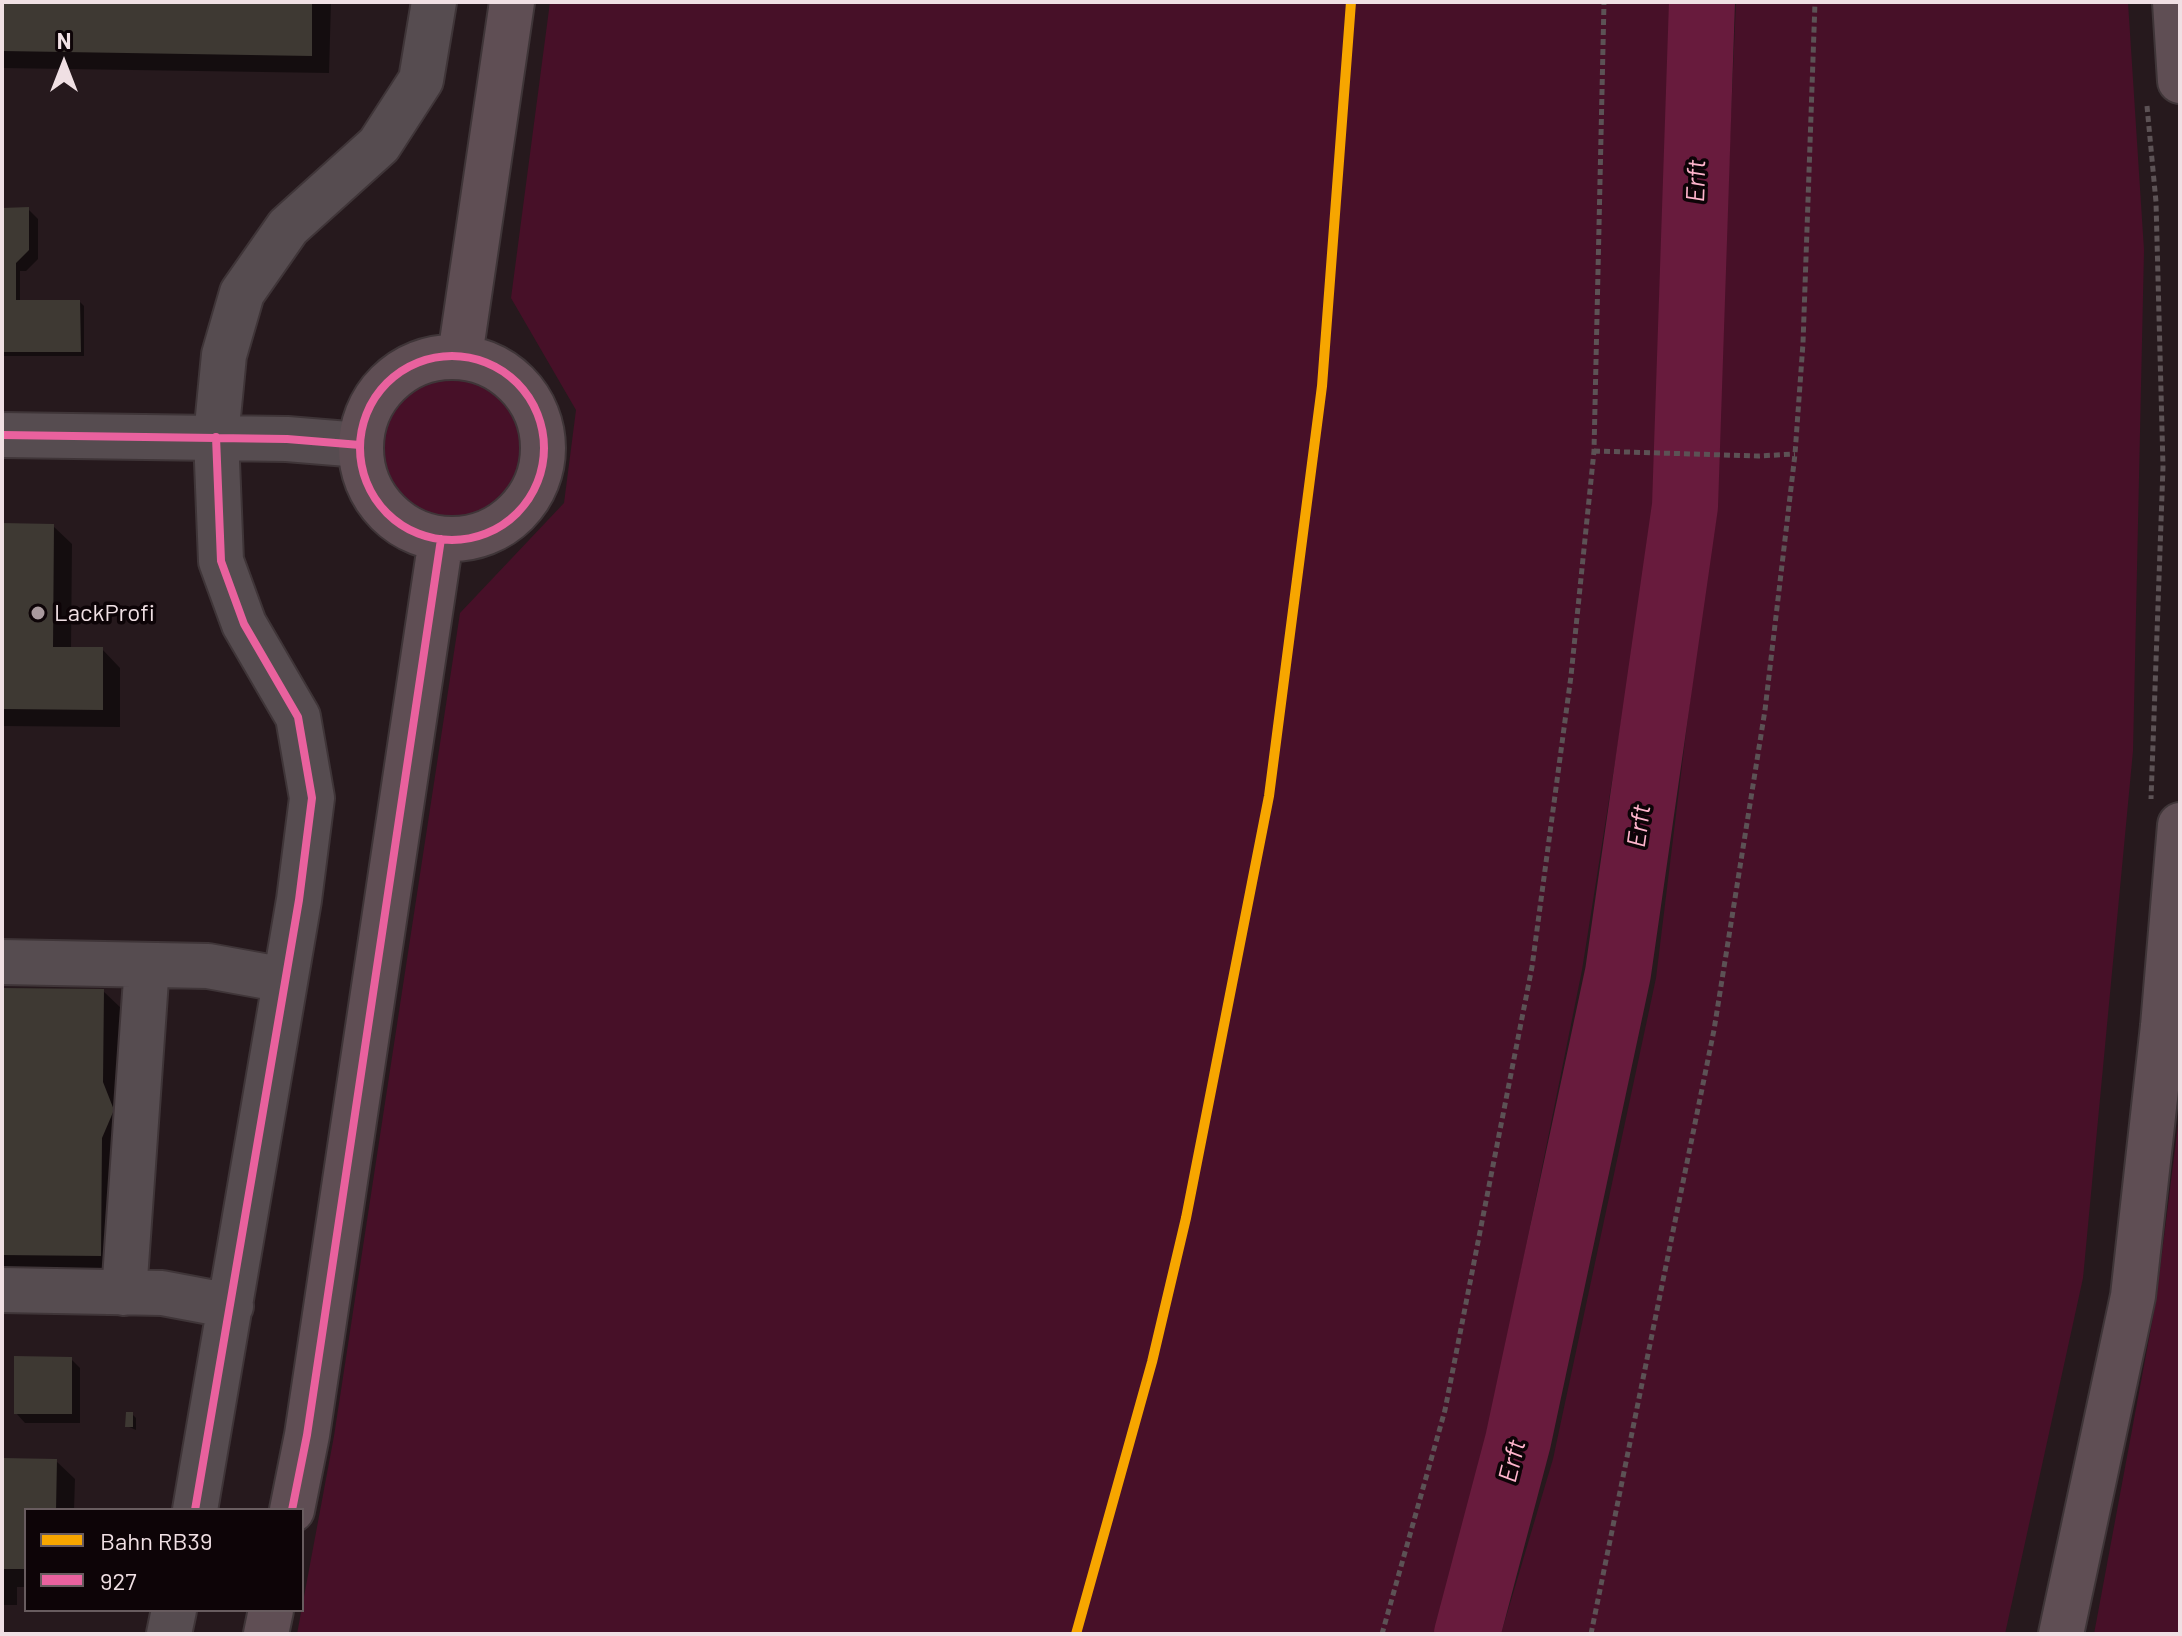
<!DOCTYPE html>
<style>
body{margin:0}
#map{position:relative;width:2182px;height:1636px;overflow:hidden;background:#26191d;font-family:Barlow,sans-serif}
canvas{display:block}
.frame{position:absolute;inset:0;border:4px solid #f0e0e4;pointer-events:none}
.legend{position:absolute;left:24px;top:1508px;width:280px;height:104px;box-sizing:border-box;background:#0d0407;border:2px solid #685c5f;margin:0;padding:10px 14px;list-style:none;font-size:24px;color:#f0e0e4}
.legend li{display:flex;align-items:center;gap:16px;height:40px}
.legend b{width:40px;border:2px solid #685c5f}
.north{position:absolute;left:24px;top:24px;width:80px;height:80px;-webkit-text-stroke:6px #0d0407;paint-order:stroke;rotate:0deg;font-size:22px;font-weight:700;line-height:32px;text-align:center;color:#f0e0e4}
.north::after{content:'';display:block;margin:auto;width:28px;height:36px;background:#f0e0e4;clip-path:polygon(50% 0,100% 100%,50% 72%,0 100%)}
</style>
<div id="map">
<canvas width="2182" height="1636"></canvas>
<div class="frame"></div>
<ul class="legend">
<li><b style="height:10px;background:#f7a600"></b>Bahn RB39</li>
<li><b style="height:10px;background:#e9619e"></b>927</li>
</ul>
<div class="north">N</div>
</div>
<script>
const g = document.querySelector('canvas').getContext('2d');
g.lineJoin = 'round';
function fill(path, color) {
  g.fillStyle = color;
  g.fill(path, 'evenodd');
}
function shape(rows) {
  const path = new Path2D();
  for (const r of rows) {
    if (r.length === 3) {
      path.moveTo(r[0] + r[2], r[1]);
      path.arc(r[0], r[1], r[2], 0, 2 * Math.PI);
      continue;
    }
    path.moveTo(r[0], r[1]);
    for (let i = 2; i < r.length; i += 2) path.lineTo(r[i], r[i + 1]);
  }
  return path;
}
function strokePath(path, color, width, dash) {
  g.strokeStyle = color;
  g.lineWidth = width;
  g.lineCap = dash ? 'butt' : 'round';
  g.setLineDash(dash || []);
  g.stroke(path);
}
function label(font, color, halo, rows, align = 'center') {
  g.font = font + ' Barlow,sans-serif';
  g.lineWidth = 7;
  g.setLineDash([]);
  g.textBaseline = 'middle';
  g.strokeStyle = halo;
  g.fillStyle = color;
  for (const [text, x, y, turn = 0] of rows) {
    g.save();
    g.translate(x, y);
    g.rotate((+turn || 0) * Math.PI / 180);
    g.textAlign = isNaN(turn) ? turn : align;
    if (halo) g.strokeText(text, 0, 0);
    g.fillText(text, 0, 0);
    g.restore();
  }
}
fill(shape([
 [550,2,1673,2,1655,510,1582,970,1485,1449,1442,1634,297,1634,334,1436,460,613,564,503,576,410,511,298],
 [1736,2,2128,2,2144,250,2133,751,2083,1278,2005,1634,1501,1634,1553,1459,1656,978,1714,504],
 [452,448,70],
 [2180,1109,2180,1634,2094,1634,2156,1301]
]), '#471028');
fill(shape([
 [2,2,331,2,329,73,2,68],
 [28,209,38,219,38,259,26,271,20,271,20,302,80,302,84,306,84,356,2,356,2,210],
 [2,525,53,526,72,544,71,649,102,649,120,668,120,727,2,726],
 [2,990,103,991,122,1009,118,1274,2,1273],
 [71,1359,80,1368,80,1423,25,1423,16,1413],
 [132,1414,136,1418,136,1430,127,1426],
 [2,1460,56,1461,75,1479,74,1510,26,1510,26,1587,17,1587,17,1605,2,1605]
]), '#0007');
strokePath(shape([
 [1467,1634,1518,1441,1618,973,1685,506,1702,2]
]), '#681b3d', 66);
fill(shape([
 [2,2,312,2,312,56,2,51],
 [29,207,29,250,16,263,16,300,80,300,81,352,2,352,2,208],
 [2,523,54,524,53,647,103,647,103,710,2,709],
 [2,988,104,989,103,1082,114,1110,102,1138,101,1256,2,1255],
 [14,1356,72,1357,72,1414,14,1414],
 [126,1412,133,1412,133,1427,125,1427],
 [2,1458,57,1459,56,1510,26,1510,26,1569,2,1569]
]), '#3e3933');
const minor = shape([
 [2,435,287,439,360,445],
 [2,962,208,966,285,980],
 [2,1290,162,1293,231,1306],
 [124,1293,147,965],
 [195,1510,299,900,312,798,298,717,244,624,221,561,216,437,224,355,242,293,288,227,379,145,421,80,434,2],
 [169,1634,174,1610]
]);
const major = shape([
 [2175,2,2180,81],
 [460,356,512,2],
 [452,448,91],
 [292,1510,307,1435,441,539],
 [266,1634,271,1610],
 [2061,1634,2133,1296,2163,1026,2180,825]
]);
strokePath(minor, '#3f3538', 48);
strokePath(major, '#3f3538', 48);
strokePath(shape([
 [2147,106,2156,202,2163,467,2151,799],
 [1594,451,1758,456,1795,454],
 [1382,1634,1445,1410,1532,967,1571,676,1594,451,1604,2],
 [1591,1634,1714,1030,1765,710,1795,454,1803,343,1815,2]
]), '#5c5255', 5, [6, 4]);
strokePath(minor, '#564c50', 44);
strokePath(major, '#5f4e54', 44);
strokePath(shape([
 [452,448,92],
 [2,435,287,439,360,445],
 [195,1510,299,900,312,798,298,717,244,624,221,561,216,437],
 [292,1510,307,1435,441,539]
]), '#e9619e', 8);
strokePath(shape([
 [1076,1634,1152,1362,1186,1218,1269,796,1322,386,1351,2]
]), '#f7a600', 10);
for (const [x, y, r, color] of [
 [38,613,8,"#a99a9e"]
]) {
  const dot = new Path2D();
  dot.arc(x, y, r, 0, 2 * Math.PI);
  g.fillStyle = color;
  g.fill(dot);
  strokePath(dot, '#0d0407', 3);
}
label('24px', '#f0e0e4', '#0d0407', [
 ["LackProfi",54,613]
], 'left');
label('italic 26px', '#feb4cc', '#0d0407', [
 ["Erft",1696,181,-88],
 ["Erft",1639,826,-82],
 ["Erft",1512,1461,-76]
]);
</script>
